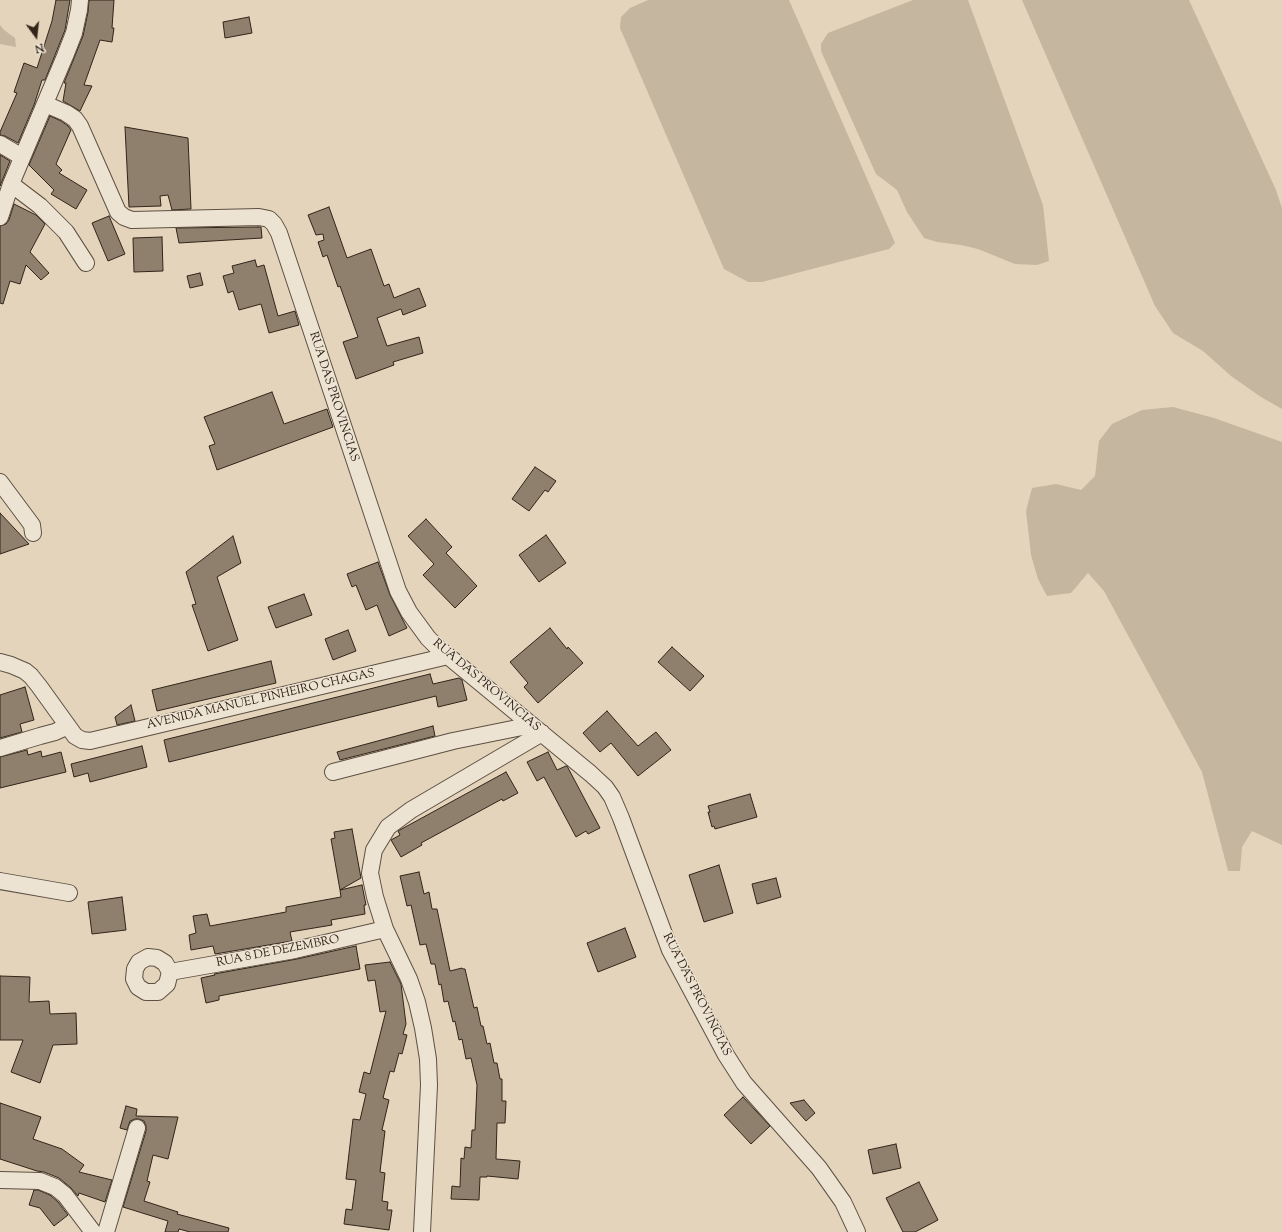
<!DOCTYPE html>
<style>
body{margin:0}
#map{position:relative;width:1282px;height:1232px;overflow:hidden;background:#e3d4bb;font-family:"Sorts Mill Goudy",serif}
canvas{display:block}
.north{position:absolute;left:16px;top:16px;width:40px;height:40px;-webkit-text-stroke:3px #ede3d3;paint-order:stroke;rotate:165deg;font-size:11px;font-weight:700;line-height:16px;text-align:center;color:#322419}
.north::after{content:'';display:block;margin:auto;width:14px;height:18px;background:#322419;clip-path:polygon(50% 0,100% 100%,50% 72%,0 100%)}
</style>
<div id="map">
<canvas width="1282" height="1232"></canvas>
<div class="north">N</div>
</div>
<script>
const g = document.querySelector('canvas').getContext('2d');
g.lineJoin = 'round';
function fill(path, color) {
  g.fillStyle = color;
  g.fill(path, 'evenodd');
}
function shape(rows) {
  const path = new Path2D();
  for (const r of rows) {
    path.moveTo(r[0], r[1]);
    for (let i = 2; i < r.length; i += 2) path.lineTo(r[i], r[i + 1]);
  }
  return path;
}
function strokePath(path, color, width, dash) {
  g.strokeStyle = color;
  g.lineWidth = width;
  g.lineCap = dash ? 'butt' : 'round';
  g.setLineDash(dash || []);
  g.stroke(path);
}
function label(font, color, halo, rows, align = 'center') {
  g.font = font + ' "Sorts Mill Goudy",serif';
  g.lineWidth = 3;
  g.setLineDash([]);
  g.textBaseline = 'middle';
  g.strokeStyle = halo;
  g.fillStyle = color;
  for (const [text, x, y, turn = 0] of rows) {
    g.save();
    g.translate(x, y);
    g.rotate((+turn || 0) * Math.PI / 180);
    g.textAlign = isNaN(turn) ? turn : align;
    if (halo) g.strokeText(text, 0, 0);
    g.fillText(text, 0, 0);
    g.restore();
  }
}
fill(shape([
 [648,0,789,0,895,243,889,249,762,282,748,282,724,269,620,28,621,17,630,8],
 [913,0,968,0,1043,205,1049,261,1037,265,1015,264,978,249,961,245,937,242,924,238,907,212,897,190,876,174,821,51,821,44,828,33],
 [1022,0,1189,0,1276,190,1282,208,1282,409,1261,397,1231,376,1203,351,1173,333,1155,306],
 [0,25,4,30,15,38,16,47,0,44],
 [1173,407,1214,418,1282,442,1282,845,1252,831,1242,847,1240,871,1228,871,1202,772,1182,735,1104,591,1088,573,1071,593,1047,596,1038,579,1031,555,1026,511,1032,488,1056,484,1081,490,1095,476,1099,441,1112,424,1142,410]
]), '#c5b69f');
const building = shape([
 [56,0,70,0,65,30,45,80,42,80,34,105,18,143,5,136,0,135,0,132,17,93,14,92,24,63,37,68,52,21,56,0],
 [89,0,114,0,112,28,114,28,112,42,100,40,84,85,92,86,80,111,63,101,66,83,64,83,83,36,88,12,89,0],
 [249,17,252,33,225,38,223,22,249,17],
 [50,116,61,121,68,126,71,130,56,164,62,170,59,173,87,190,76,209,51,194,54,190,29,165,50,116],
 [125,127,188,138,191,209,172,210,168,195,160,196,161,206,129,207,125,127],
 [0,155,10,161,0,186,0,155],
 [14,204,36,215,45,224,30,252,49,273,41,280,26,265,20,284,10,281,3,304,0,303,0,226,6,224,9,220,14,204],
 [329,207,347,258,371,249,384,286,389,284,394,298,419,288,426,306,403,315,401,309,377,318,387,346,419,337,423,353,393,362,394,365,356,379,343,342,358,337,340,286,338,287,327,255,323,257,318,242,324,240,323,234,316,235,308,215,329,207],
 [109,216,125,254,108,261,92,223,109,216],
 [258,227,261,227,262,238,179,243,176,228,258,227],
 [162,237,163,271,134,272,133,238,162,237],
 [255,260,257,267,264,265,278,316,295,311,299,325,269,333,261,304,239,310,233,291,228,293,223,276,234,273,232,266,255,260],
 [200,273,203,285,190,288,187,276,200,273],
 [272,392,284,424,327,409,333,427,217,470,209,446,215,444,204,417,272,392],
 [535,467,556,481,548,492,545,490,529,511,512,499,535,467],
 [0,513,29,544,0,554,0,513],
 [426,519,452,547,446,553,477,586,455,608,423,575,434,564,408,536,426,519],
 [546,535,566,563,539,582,519,555,546,535],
 [233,536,241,563,217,577,238,640,208,651,192,605,196,604,186,572,233,536],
 [378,562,390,595,407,628,389,636,377,605,366,610,356,585,352,587,347,574,378,562],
 [304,594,312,615,276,628,268,607,304,594],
 [550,628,567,649,568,647,583,663,538,703,524,687,528,683,510,662,550,628],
 [348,630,356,651,333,660,325,639,348,630],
 [672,647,704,676,690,691,658,662,672,647],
 [271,661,276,683,157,711,152,690,271,661],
 [430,674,433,684,459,678,462,680,467,700,438,707,436,696,169,762,164,740,430,674],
 [25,687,34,720,20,724,22,732,0,738,0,695,25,687],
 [131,705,135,721,117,725,115,717,131,705],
 [607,711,638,746,656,732,671,750,638,776,611,743,600,752,583,733,607,711],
 [433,726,435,736,340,760,337,752,433,726],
 [142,746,147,767,90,782,88,773,74,777,71,764,142,746],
 [27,750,28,755,41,751,42,757,61,752,66,772,0,788,0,757,27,750],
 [548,752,557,770,566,766,567,766,600,828,588,834,586,831,576,837,544,777,537,781,527,762,548,752],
 [506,772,518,793,503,801,502,799,421,843,422,845,401,857,391,840,400,835,398,831,506,772],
 [750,794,757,817,715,829,714,826,712,827,708,812,710,812,708,806,750,794],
 [352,829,361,878,340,890,331,839,335,838,334,832,352,829],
 [719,865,733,913,704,922,689,875,719,865],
 [419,872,424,894,429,892,432,909,437,909,450,971,462,968,463,969,465,969,474,1008,477,1007,481,1026,483,1026,487,1044,490,1043,494,1063,497,1063,500,1079,502,1079,502,1101,506,1101,505,1123,497,1123,496,1159,520,1161,518,1179,487,1176,487,1177,480,1177,479,1200,451,1199,452,1186,460,1187,461,1158,464,1159,465,1147,471,1148,472,1130,475,1130,477,1085,471,1058,466,1059,462,1039,459,1040,455,1021,453,1022,448,1001,444,1002,441,984,439,985,435,964,431,964,426,944,420,945,411,905,407,906,400,876,419,872],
 [776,878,781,897,757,904,752,884,776,878],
 [362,885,366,905,364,905,365,914,331,920,332,925,290,932,292,941,215,954,213,946,191,950,189,935,196,933,193,916,207,914,210,926,286,912,286,907,341,897,340,890,362,885],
 [122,897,126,930,92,934,88,902,122,897],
 [625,928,636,957,598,972,587,943,625,928],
 [356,946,360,969,219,996,219,1000,206,1003,201,978,215,975,214,974,297,959,356,946],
 [390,962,401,984,406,1024,403,1034,407,1035,402,1054,399,1053,394,1072,390,1071,383,1098,389,1100,382,1130,385,1131,380,1172,385,1173,382,1201,388,1202,387,1210,392,1210,389,1230,344,1224,346,1209,352,1210,356,1180,346,1179,353,1119,360,1120,366,1094,359,1092,364,1072,370,1074,386,1011,380,1012,375,980,368,981,365,965,390,962],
 [0,976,30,977,29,1002,49,1001,50,1014,76,1013,77,1044,53,1045,40,1083,11,1072,23,1040,0,1040,0,976],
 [743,1097,770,1126,751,1144,724,1115,743,1097],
 [804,1100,815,1113,806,1121,790,1103,804,1100],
 [0,1103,41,1117,33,1139,62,1149,84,1165,79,1172,112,1180,105,1202,79,1193,78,1196,71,1188,59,1178,44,1172,37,1171,0,1159,0,1103],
 [126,1106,137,1109,136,1116,178,1117,168,1159,153,1155,147,1181,150,1182,144,1201,178,1212,177,1214,229,1228,228,1232,190,1232,179,1229,178,1232,165,1232,168,1221,123,1207,146,1131,146,1126,144,1121,139,1119,135,1119,130,1121,127,1130,120,1128,126,1106],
 [896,1144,901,1168,873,1174,868,1150,896,1144],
 [919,1182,938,1220,915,1232,903,1232,886,1198,919,1182],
 [34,1190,38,1190,50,1195,58,1202,68,1215,54,1226,40,1208,29,1205,34,1190]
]);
fill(building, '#8e806d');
strokePath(building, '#322419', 1);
const minor = shape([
 [45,104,66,113,75,119,80,126,118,212,124,217,132,220,259,217,269,219,274,224,279,233,398,591,409,612,428,638,437,647,591,774,605,787,612,797,621,818,670,950,726,1055,744,1083,819,1168,843,1202,857,1232],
 [0,144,22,157],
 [11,184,40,206,66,232,86,263],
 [0,217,11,184,65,56,74,33,79,10,80,0],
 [0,482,32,525,33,533],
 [0,662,11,665,25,671,31,676,39,686,75,736,82,740,90,741,448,656],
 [0,748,40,736,55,732,68,726],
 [333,772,453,741,532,725],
 [0,881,69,893],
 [170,972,167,984,158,992,146,992,138,987,134,979,135,969,139,962,148,957,157,958,165,963,170,972,295,950,385,929],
 [0,1180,40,1181,55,1187,65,1195,93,1232],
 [106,1232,137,1128],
 [422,1232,429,1085,428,1059,423,1028,417,1002,409,979,385,929,375,897,370,873,374,850,388,827,411,810,542,733]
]);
strokePath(minor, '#5e5042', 18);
strokePath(minor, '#ede3d3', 16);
label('12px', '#322419', '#ede3d3', [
 ["RUA DAS PROVINCIAS",333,397,72],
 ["RUA DAS PROVINCIAS",486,686,40],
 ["AVENIDA MANUEL PINHEIRO CHAGAS",261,700,-13],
 ["RUA 8 DE DEZEMBRO",278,952,-11],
 ["RUA DAS PROVINCIAS",696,995,63]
]);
</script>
